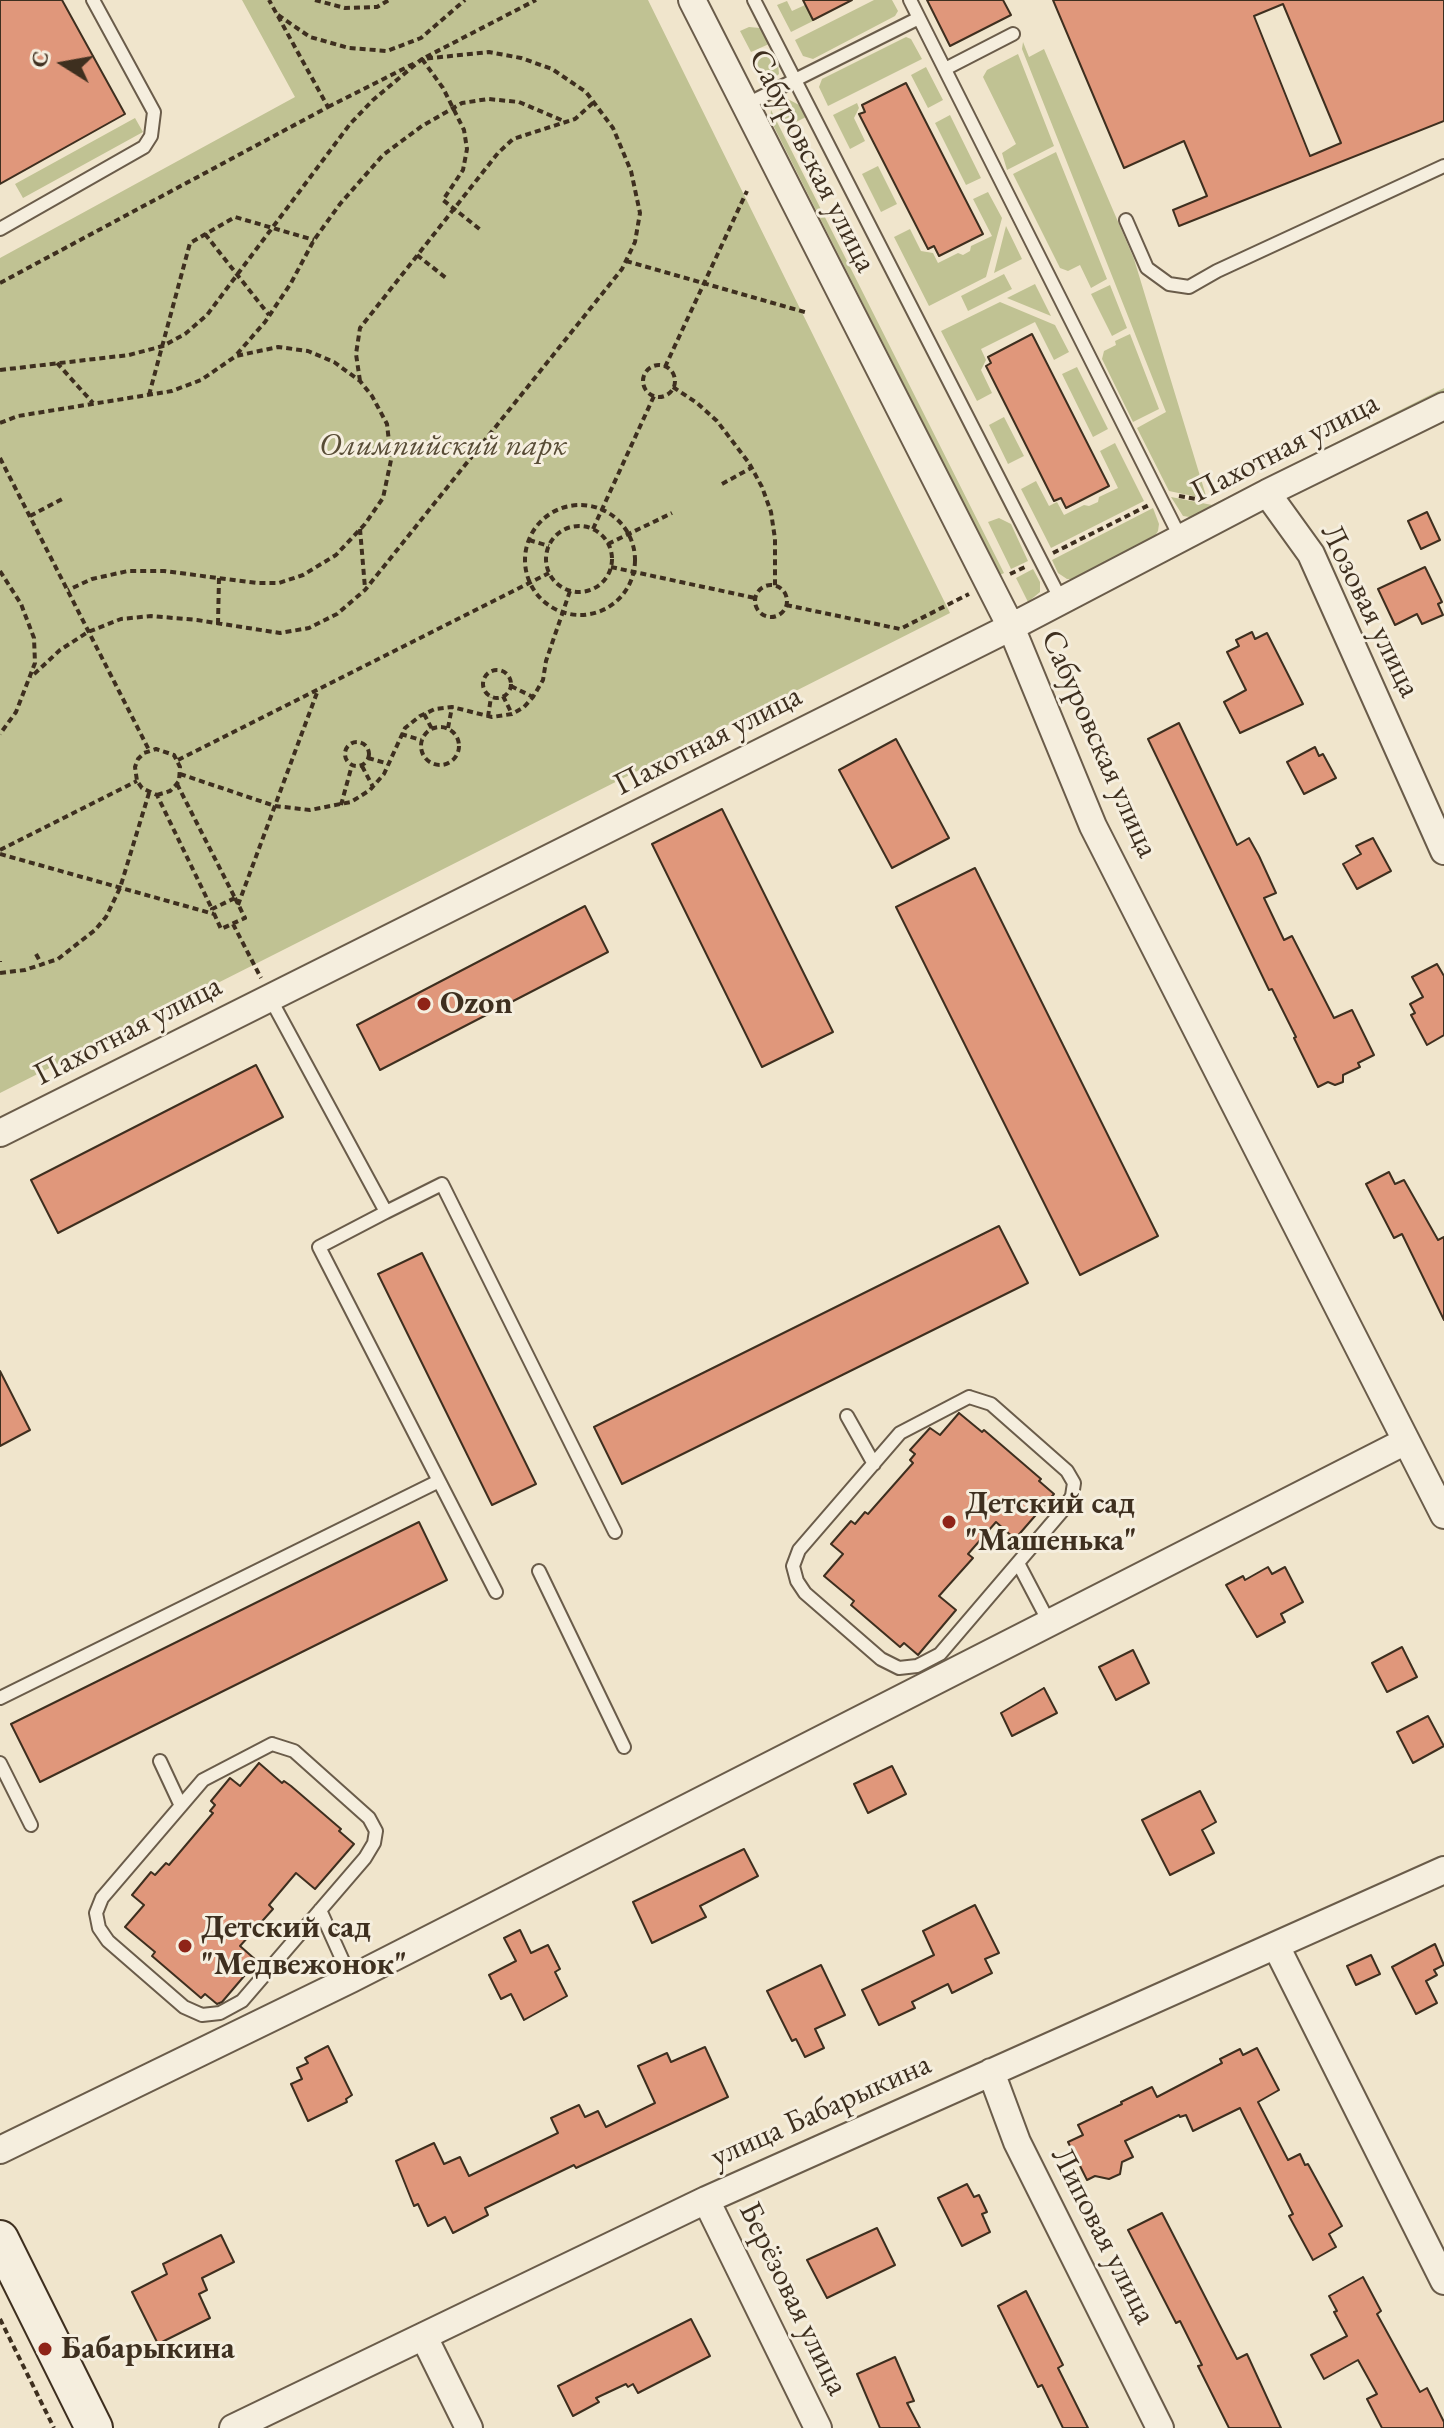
<!DOCTYPE html>
<meta charset="utf-8">
<style>
body{margin:0}
#map{position:relative;width:1444px;height:2428px;overflow:hidden;background:#f0e5cc;font-family:"EB Garamond",serif}
canvas{display:block}
.north{position:absolute;left:24px;top:24px;width:80px;height:80px;-webkit-text-stroke:6px #f5eede;paint-order:stroke;rotate:281deg;font-size:22px;font-weight:700;line-height:32px;text-align:center;color:#3e2f1f}
.north::after{content:'';display:block;margin:auto;width:28px;height:36px;background:#3e2f1f;clip-path:polygon(50% 0,100% 100%,50% 72%,0 100%)}
</style>
<div id="map">
<canvas width="1444" height="2428"></canvas>
<div class="north">С</div>
</div>
<script>
const g = document.querySelector('canvas').getContext('2d');
g.lineJoin = 'round';
function fill(path, color) {
  g.fillStyle = color;
  g.fill(path, 'evenodd');
}
function shape(rows) {
  const path = new Path2D();
  for (const r of rows) {
    if (r.length === 3) {
      path.moveTo(r[0] + r[2], r[1]);
      path.arc(r[0], r[1], r[2], 0, 2 * Math.PI);
      continue;
    }
    path.moveTo(r[0], r[1]);
    for (let i = 2; i < r.length; i += 2) path.lineTo(r[i], r[i + 1]);
  }
  return path;
}
function strokePath(path, color, width, dash) {
  g.strokeStyle = color;
  g.lineWidth = width;
  g.lineCap = dash ? 'butt' : 'round';
  g.setLineDash(dash || []);
  g.stroke(path);
}
function label(font, color, halo, rows, align = 'center') {
  g.font = font + ' "EB Garamond",serif';
  g.lineWidth = 6;
  g.setLineDash([]);
  g.textBaseline = 'middle';
  g.strokeStyle = halo;
  g.fillStyle = color;
  for (const [text, x, y, turn = 0] of rows) {
    g.save();
    g.translate(x, y);
    g.rotate((+turn || 0) * Math.PI / 180);
    g.textAlign = isNaN(turn) ? turn : align;
    if (halo) g.strokeText(text, 0, 0);
    g.fillText(text, 0, 0);
    g.restore();
  }
}
fill(shape([
 [242,0,648,0,950,613,0,1093,0,258,295,97],
 [874,0,892,0,898,11,895,16,813,59,803,56,795,40],
 [787,1,792,11,805,5,813,21,791,32,777,5],
 [749,27,760,28,769,44,751,52,740,31],
 [906,37,911,39,922,59,828,106,819,87,822,79],
 [1023,42,1029,57,1044,49,1134,259,1207,499,1169,491,1137,428,1166,412,1022,49],
 [772,51,778,64,779,74,767,84,755,60],
 [1018,54,1054,146,1007,170,1002,153,1016,144,983,77,987,70],
 [926,67,943,100,928,108,911,75],
 [786,98,799,105,806,117,788,126,776,102],
 [857,103,859,108,854,118,865,141,850,149,833,115],
 [771,110,1004,573,1000,575,770,119],
 [950,115,981,178,966,185,935,123],
 [135,118,143,132,23,198,15,184],
 [1056,152,1107,279,1091,288,1080,265,1068,271,1060,268,1013,174],
 [878,166,897,204,881,212,862,174],
 [988,192,1002,218,986,277,929,306,894,237,910,229,921,251,933,253,938,263,958,253,963,255,970,251,971,246,992,236,973,199],
 [1006,226,1022,259,994,273],
 [1004,274,1012,289,968,311,961,296],
 [1035,284,1051,316,1007,298],
 [1110,285,1127,328,1112,336,1091,294],
 [1000,302,1055,325,1069,352,1054,360,1035,322,981,349,986,360,981,370,992,393,977,401,941,331],
 [1130,334,1159,409,1133,422,1102,359,1104,351,1116,345,1115,341],
 [1077,367,1108,429,1093,437,1062,374],
 [1444,388,1444,393,1196,518,1183,516,1171,497,1212,505],
 [1004,417,1024,456,1008,464,989,425],
 [1115,443,1144,501,1051,548,1021,489,1036,481,1049,506,1057,502,1064,515,1084,505,1089,506,1098,502,1099,497,1118,488,1100,451],
 [1153,508,1159,524,1158,531,1153,539,1073,579,1067,579,1058,573,1052,560],
 [999,518,1011,524,1028,561,1011,569,988,522],
 [1033,569,1040,582,1040,592,1028,602,1016,578]
]), '#c0c293');
const building = shape([
 [0,0,62,0,125,114,0,184,0,0],
 [803,0,852,0,813,20,803,0],
 [927,0,1003,0,1011,15,950,46,927,0],
 [1053,0,1444,0,1444,121,1179,226,1173,210,1207,196,1184,141,1124,168,1053,0],
 [1283,4,1341,143,1310,156,1254,16,1283,4],
 [906,83,983,234,939,256,934,246,928,249,859,114,865,112,862,105,906,83],
 [1032,334,1109,486,1066,508,1061,498,1054,501,986,366,991,363,988,357,1032,334],
 [1427,512,1440,540,1421,549,1408,521,1427,512],
 [1425,567,1442,602,1438,604,1443,615,1422,624,1417,614,1395,625,1378,589,1425,567],
 [1252,632,1255,639,1267,633,1303,704,1240,733,1224,702,1246,690,1227,652,1239,646,1236,640,1252,632],
 [1179,723,1237,845,1249,838,1259,856,1276,893,1264,898,1284,940,1292,936,1334,1018,1352,1010,1374,1055,1358,1063,1360,1067,1343,1075,1343,1082,1335,1085,1328,1082,1318,1087,1294,1038,1296,1037,1272,989,1269,990,1148,739,1179,723],
 [896,739,949,838,892,868,839,770,896,739],
 [1315,747,1319,756,1323,754,1336,778,1304,794,1287,762,1315,747],
 [722,809,833,1032,762,1067,652,844,722,809],
 [1373,838,1391,871,1357,889,1343,864,1361,854,1356,846,1373,838],
 [975,868,1158,1236,1080,1275,896,907,975,868],
 [585,906,608,952,380,1070,357,1025,585,906],
 [1437,964,1444,976,1444,1035,1427,1045,1411,1015,1415,1013,1410,1004,1423,997,1412,977,1437,964],
 [256,1065,283,1117,58,1233,31,1180,256,1065],
 [1389,1172,1395,1184,1404,1180,1438,1240,1444,1237,1444,1320,1402,1234,1394,1238,1366,1184,1389,1172],
 [999,1226,1028,1283,622,1484,594,1427,999,1226],
 [422,1253,536,1484,492,1505,378,1274,422,1253],
 [0,1371,30,1430,0,1446,0,1371],
 [959,1413,982,1432,984,1430,991,1436,1041,1479,1039,1481,1054,1494,1015,1539,996,1522,968,1554,973,1558,939,1596,956,1610,918,1655,904,1643,900,1647,851,1605,854,1601,824,1576,843,1554,831,1544,851,1521,855,1524,865,1512,868,1514,913,1463,910,1460,915,1454,910,1450,930,1428,940,1435,959,1413],
 [419,1522,447,1580,40,1782,11,1724,419,1522],
 [1268,1567,1272,1574,1285,1567,1303,1602,1281,1614,1285,1622,1257,1637,1226,1585,1243,1576,1245,1580,1268,1567],
 [1402,1647,1417,1677,1387,1692,1372,1663,1402,1647],
 [1133,1650,1149,1683,1116,1700,1099,1667,1133,1650],
 [1044,1688,1057,1713,1012,1736,1001,1713,1044,1688],
 [1428,1716,1444,1746,1413,1763,1397,1732,1428,1716],
 [259,1763,282,1783,284,1781,291,1786,341,1829,339,1831,354,1844,315,1889,296,1873,269,1905,273,1909,240,1946,257,1961,222,2002,217,2004,205,1994,201,1998,152,1956,155,1952,125,1927,144,1905,132,1895,151,1872,155,1875,166,1863,169,1865,213,1813,210,1811,215,1805,211,1801,230,1778,240,1786,259,1763],
 [892,1766,906,1794,868,1813,854,1784,892,1766],
 [1200,1791,1216,1822,1202,1830,1214,1853,1170,1875,1142,1820,1200,1791],
 [744,1849,758,1876,700,1906,706,1917,652,1943,633,1902,744,1849],
 [975,1905,999,1953,985,1959,992,1973,952,1993,948,1984,912,2002,915,2008,879,2025,862,1990,934,1955,923,1931,975,1905],
 [520,1930,531,1953,548,1945,560,1969,555,1972,567,1996,524,2020,511,1994,501,1999,489,1975,516,1961,504,1938,520,1930],
 [1435,1944,1444,1965,1434,1970,1437,1975,1426,1981,1437,2003,1416,2014,1392,1967,1435,1944],
 [1371,1955,1380,1974,1356,1985,1347,1966,1371,1955],
 [821,1965,845,2015,815,2029,824,2048,805,2057,796,2039,792,2041,767,1991,821,1965],
 [328,2046,352,2095,346,2099,347,2102,308,2121,291,2084,302,2079,297,2068,308,2063,305,2058,328,2046],
 [705,2047,728,2097,576,2168,574,2165,485,2208,488,2215,453,2233,445,2217,428,2226,418,2204,414,2206,396,2161,434,2143,444,2164,460,2157,469,2176,558,2133,551,2118,579,2105,585,2117,598,2111,606,2127,655,2103,638,2066,667,2053,671,2062,705,2047],
 [1257,2048,1279,2090,1258,2102,1288,2160,1300,2154,1305,2165,1308,2164,1342,2226,1329,2234,1336,2247,1313,2260,1289,2216,1293,2214,1240,2108,1193,2131,1186,2115,1180,2117,1179,2115,1125,2141,1133,2157,1122,2162,1120,2174,1109,2179,1095,2176,1087,2180,1068,2142,1083,2135,1078,2125,1122,2104,1121,2102,1152,2087,1157,2097,1222,2063,1220,2059,1240,2049,1243,2055,1257,2048],
 [967,2184,974,2197,979,2195,987,2212,982,2214,990,2232,962,2246,938,2198,967,2184],
 [1162,2213,1237,2359,1247,2354,1281,2428,1229,2428,1198,2366,1202,2365,1180,2321,1176,2323,1128,2230,1162,2213],
 [877,2228,895,2265,827,2298,807,2260,877,2228],
 [221,2235,234,2262,202,2278,207,2290,199,2294,210,2318,158,2344,132,2292,167,2274,163,2264,221,2235],
 [1363,2277,1381,2311,1377,2314,1420,2392,1427,2388,1444,2422,1444,2428,1382,2428,1367,2399,1377,2394,1358,2360,1324,2379,1311,2355,1347,2336,1334,2312,1337,2311,1329,2296,1363,2277],
 [1026,2291,1063,2365,1058,2368,1088,2428,1063,2428,1042,2385,1038,2387,998,2306,1026,2291],
 [691,2319,710,2356,638,2393,633,2384,628,2387,626,2384,596,2398,599,2402,573,2416,558,2386,691,2319],
 [895,2357,914,2401,907,2403,920,2428,880,2428,857,2374,895,2357]
]);
fill(building, '#e0977b');
strokePath(building, '#3e2f1f', 2);
const lane = shape([
 [754,0,1062,602],
 [910,0,919,18],
 [945,69,1013,34],
 [745,105,919,18,1181,539],
 [1126,220,1147,268,1169,284,1189,287,1217,271,1444,166],
 [0,229,144,147,151,136,154,112,93,0],
 [270,998,386,1212,442,1184,615,1532],
 [386,1212,319,1247,496,1592],
 [969,1397,991,1404,1067,1471,1074,1483,1072,1496,1063,1510,940,1654,917,1666,899,1668,881,1659,805,1593,797,1581,793,1566,799,1550,900,1433,969,1397],
 [847,1416,874,1464],
 [1018,1563,1050,1624],
 [539,1571,624,1747],
 [0,1698,439,1481],
 [272,1744,294,1751,369,1818,376,1831,374,1843,365,1858,242,2001,220,2013,202,2015,184,2007,108,1941,99,1928,96,1913,102,1898,203,1780,272,1744],
 [160,1761,181,1806],
 [0,1763,31,1825],
 [320,1910,351,1979]
]);
const street = shape([
 [692,0,1011,627,1093,826,1444,1515],
 [1267,493,1311,554,1444,851],
 [0,1133,1011,627,1267,493,1444,406],
 [1276,1946,1444,2281],
 [991,2072,1017,2142,1160,2428],
 [0,2150,351,1979,1406,1441],
 [706,2200,818,2428],
 [424,2337,469,2428],
 [233,2428,706,2200,1444,1870]
]);
const secondary = shape([
 [0,2239,94,2428]
]);
strokePath(lane, '#6a5c4a', 16);
strokePath(street, '#6a5c4a', 30);
strokePath(secondary, '#3e2f1f', 40);
strokePath(shape([
 [315,0,345,8,377,7,389,0],
 [278,15,310,37,349,48,387,51,421,38,465,0],
 [426,57,536,0],
 [422,59,443,88,464,130,467,149,463,170,443,200,482,231],
 [328,107,415,63],
 [205,234,269,315],
 [417,255,446,278],
 [626,261,808,313],
 [0,283,328,107,269,0],
 [237,354,265,322,291,283,314,240,340,204,383,155,422,126,462,103,488,99,519,102,566,122],
 [57,363,93,403],
 [659,381,16],
 [665,367,747,191],
 [0,370,129,355,163,346,185,334,207,315,350,124,373,100,422,59,489,52,521,58,552,69,586,92,613,128,631,171,640,213,635,242,622,269,365,590,337,614,309,628,280,633,197,620,151,616,121,619,88,632,60,650,31,677],
 [360,381,356,354,360,328,498,153,513,139,575,119,594,102],
 [673,387,697,403,717,421,749,463,762,487,771,512,775,539,775,586],
 [149,395,190,243,235,217,314,240],
 [0,423,18,416,172,391,201,380,236,356,278,347,308,351,334,362,360,381,372,396,387,424,391,460,383,498,365,524,336,555,303,575,279,583,257,583,164,571,128,571,92,579,68,590],
 [0,458,149,750],
 [722,484,751,468],
 [1179,496,1202,500],
 [580,560,55],
 [30,516,64,498],
 [579,559,33],
 [360,529,365,588],
 [593,529,654,396],
 [529,540,549,546],
 [608,544,672,513],
 [1053,553,1149,505],
 [611,567,755,598],
 [0,571,21,604,34,638,35,663,16,712,0,734],
 [1010,574,1027,566],
 [771,601,16],
 [786,605,900,629,969,594],
 [218,624,219,578],
 [497,684,14],
 [511,686,533,697],
 [503,696,512,714],
 [424,714,432,729],
 [488,717,491,697],
 [440,746,19],
 [448,728,452,707],
 [401,734,421,740],
 [357,754,12],
 [368,758,389,764],
 [178,760,549,573],
 [362,766,373,787],
 [180,774,275,806,310,810,351,802,370,790,384,774,405,728,420,716,435,709,452,707,492,717,512,714,524,707,533,697,543,680,546,661,570,591],
 [177,784,235,898],
 [157,795,170,791,175,786,179,781,180,767,174,755,156,749,144,753,138,759,135,767,137,781,142,788,157,795,212,909],
 [341,805,352,765],
 [0,850,137,781],
 [0,854,214,914],
 [235,898,245,918,221,929,212,909,235,898],
 [238,905,318,690],
 [233,924,261,978],
 [36,954,42,965],
 [0,962,0,961],
 [0,973,25,970,58,959,95,930,106,917,120,888,149,793],
 [0,2319,54,2428]
]), '#3e2f1f', 4, [6, 4]);
strokePath(lane, '#f5eede', 12);
strokePath(street, '#f5eede', 26);
strokePath(secondary, '#f5eede', 36);
for (const [x, y, r, color] of [
 [424,1004,8,"#8f2418"],
 [949,1522,8,"#8f2418"],
 [185,1946,8,"#8f2418"],
 [45,2349,8,"#8f2418"]
]) {
  const dot = new Path2D();
  dot.arc(x, y, r, 0, 2 * Math.PI);
  g.fillStyle = color;
  g.fill(dot);
  strokePath(dot, '#f5eede', 3);
}
label('32px', '#3e2f1f', '#f5eede', [
 ["Сабуровская улица",812,161,63],
 ["Пахотная улица",1285,448,-27],
 ["Лозовая улица",1370,611,64],
 ["Пахотная улица",708,741,-27],
 ["Сабуровская улица",1099,744,66],
 ["Пахотная улица",128,1031,-27],
 ["улица Бабарыкина",821,2111,-24],
 ["Липовая улица",1103,2236,63],
 ["Берёзовая улица",793,2299,64]
]);
label('italic 32px', '#584c36', '#f5eede', [
 ["Олимпийский парк",443,446]
]);
label('bold 32px', '#3e2f1f', '#f5eede', [
 ["Ozon",440,1004],
 ["Детский сад",965,1504],
 ["\"Машенька\"",965,1541],
 ["Детский сад",201,1928],
 ["\"Медвежонок\"",201,1965],
 ["Бабарыкина",61,2349]
], 'left');
</script>
